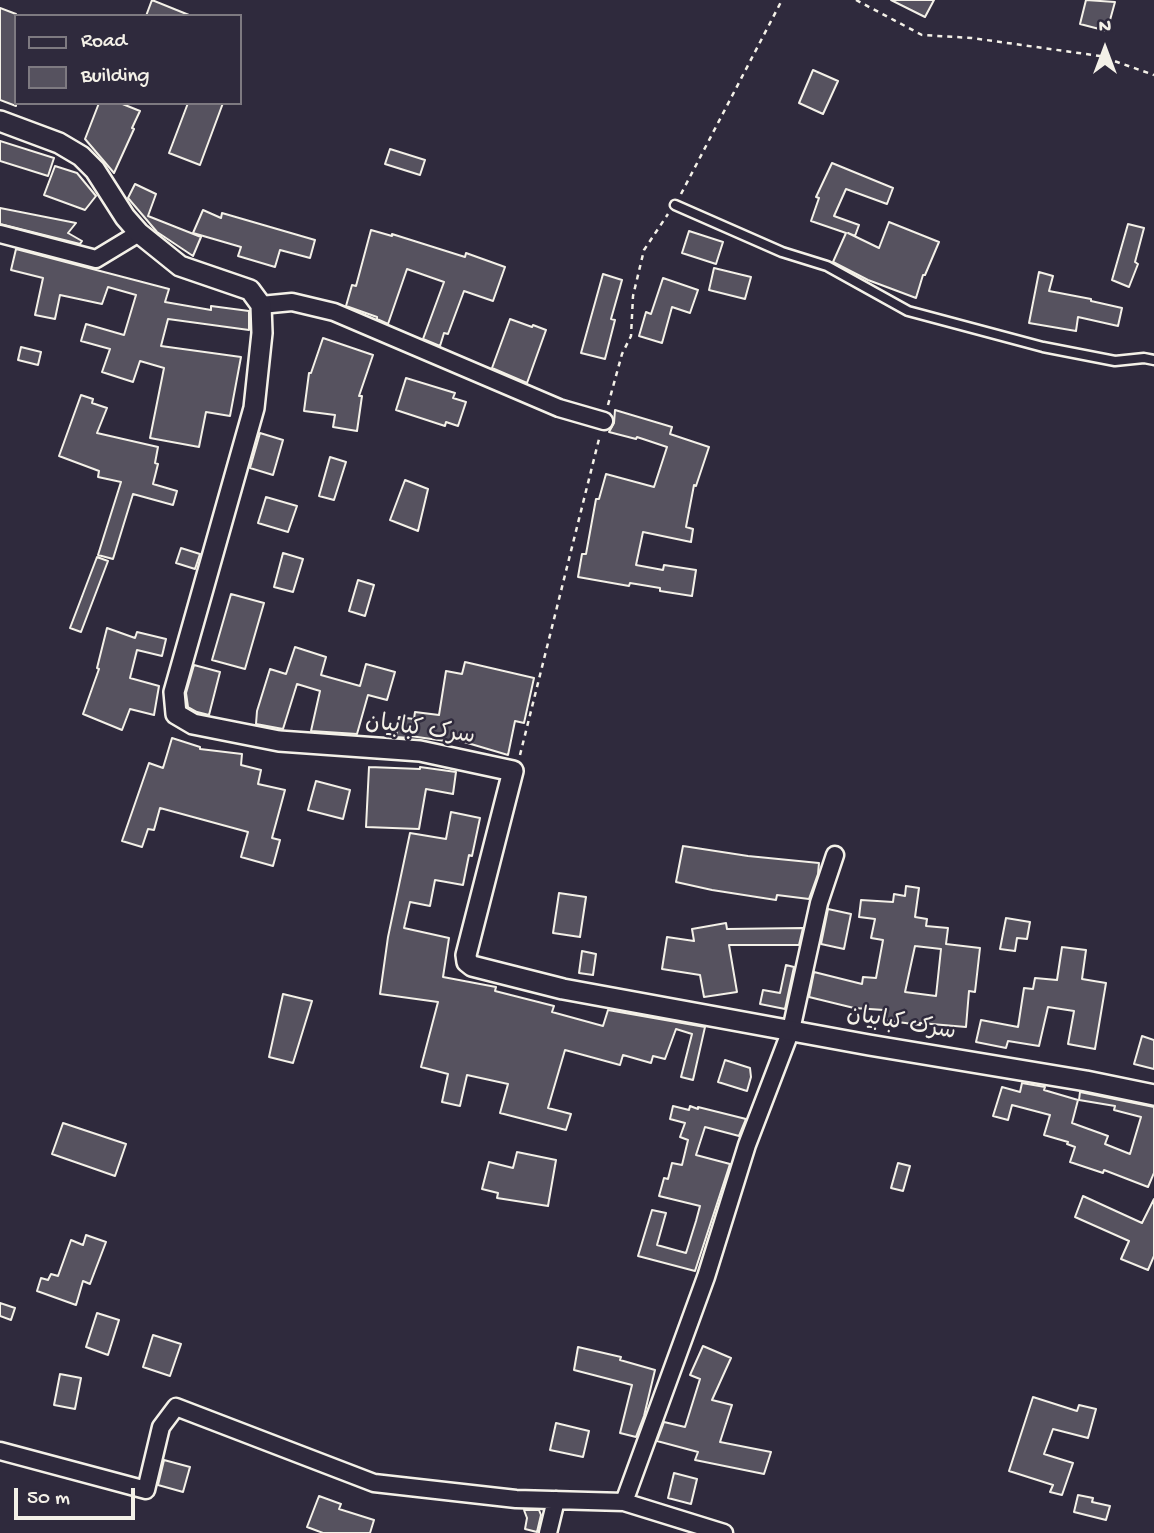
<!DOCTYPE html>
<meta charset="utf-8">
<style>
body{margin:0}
#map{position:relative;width:1154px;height:1533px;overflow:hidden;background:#2f2a3d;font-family:"Gochi Hand",sans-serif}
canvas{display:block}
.legend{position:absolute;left:14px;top:14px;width:228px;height:91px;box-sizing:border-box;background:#2f2a3d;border:2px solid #7e7a81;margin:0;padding:9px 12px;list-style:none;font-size:21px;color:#f4f1e8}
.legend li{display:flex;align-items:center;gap:14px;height:35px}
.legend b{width:35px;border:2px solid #7e7a81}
.north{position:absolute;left:1070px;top:14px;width:70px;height:70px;-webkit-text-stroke:5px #2f2a3d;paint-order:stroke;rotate:0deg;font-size:19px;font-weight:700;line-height:28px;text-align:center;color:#f4f1e8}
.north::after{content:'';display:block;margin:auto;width:24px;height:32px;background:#f4f1e8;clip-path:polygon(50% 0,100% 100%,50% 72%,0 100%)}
.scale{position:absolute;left:14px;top:1488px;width:121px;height:32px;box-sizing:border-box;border:4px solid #f4f1e8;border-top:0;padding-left:9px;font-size:21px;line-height:24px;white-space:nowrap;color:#f4f1e8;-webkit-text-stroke:5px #2f2a3d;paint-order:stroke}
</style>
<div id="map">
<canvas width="1154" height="1533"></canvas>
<ul class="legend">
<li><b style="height:9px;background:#2f2a3d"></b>Road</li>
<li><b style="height:19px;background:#56525f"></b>Building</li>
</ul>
<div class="north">N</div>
<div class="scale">50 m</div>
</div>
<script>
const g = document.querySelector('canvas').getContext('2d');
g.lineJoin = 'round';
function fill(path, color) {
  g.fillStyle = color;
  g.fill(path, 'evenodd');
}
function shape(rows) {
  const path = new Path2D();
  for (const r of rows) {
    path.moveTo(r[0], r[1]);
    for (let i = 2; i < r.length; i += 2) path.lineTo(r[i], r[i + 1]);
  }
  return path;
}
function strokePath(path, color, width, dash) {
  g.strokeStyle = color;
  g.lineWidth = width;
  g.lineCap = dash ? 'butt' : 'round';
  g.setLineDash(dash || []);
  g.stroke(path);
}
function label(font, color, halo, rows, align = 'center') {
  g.font = font + ' "Gochi Hand","Playpen Sans Arabic",sans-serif';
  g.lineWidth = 5;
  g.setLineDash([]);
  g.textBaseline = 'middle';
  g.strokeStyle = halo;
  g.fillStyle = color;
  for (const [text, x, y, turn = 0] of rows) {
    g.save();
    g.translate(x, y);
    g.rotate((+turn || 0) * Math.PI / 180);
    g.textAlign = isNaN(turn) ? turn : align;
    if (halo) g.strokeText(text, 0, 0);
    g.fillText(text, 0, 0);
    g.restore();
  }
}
const building = shape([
 [152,0,189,15,189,16,146,16,152,0],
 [891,0,934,0,925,17,891,0],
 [1086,0,1115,2,1107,31,1080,24,1086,0],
 [0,8,16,14,16,106,0,100,0,8],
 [813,70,838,81,823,114,799,103,813,70],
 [99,103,120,103,140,111,132,128,134,129,114,173,85,139,99,103],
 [188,103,223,103,200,165,169,153,188,103],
 [0,141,54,158,48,176,0,161,0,141],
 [390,149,425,160,420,175,385,164,390,149],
 [832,163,893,188,887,204,846,189,834,216,859,225,855,236,848,233,879,248,889,222,939,242,925,275,923,275,916,298,868,280,833,262,846,233,811,221,819,198,816,197,832,163],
 [55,166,77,173,96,196,85,210,44,195,55,166],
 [135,184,156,194,148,216,201,237,193,256,157,232,128,198,135,184],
 [0,208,76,223,68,233,82,241,80,244,0,224,0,208],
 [203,210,221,218,222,213,315,240,310,258,280,250,275,267,238,256,241,247,193,233,203,210],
 [1128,224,1144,228,1135,262,1138,264,1129,287,1112,280,1128,224],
 [371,230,392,236,392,234,465,257,466,253,505,267,493,301,464,291,448,334,444,333,440,346,423,339,444,282,407,269,388,324,377,319,377,317,346,306,352,285,356,286,371,230],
 [689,231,723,242,716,264,682,253,689,231],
 [16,249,169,289,165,302,211,310,211,306,249,311,249,330,168,319,161,346,241,357,230,416,206,412,199,447,150,438,164,368,140,361,133,382,102,372,110,349,81,341,86,324,124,335,136,295,108,287,102,304,60,295,55,319,35,315,43,278,11,270,16,249],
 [714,268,751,277,745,299,709,290,714,268],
 [1039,272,1053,276,1049,291,1091,299,1091,301,1122,308,1118,326,1078,317,1076,331,1029,323,1039,272],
 [603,274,622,280,611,319,615,320,605,359,581,353,603,274],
 [663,278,698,290,690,313,672,307,662,343,639,336,646,312,651,314,663,278],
 [510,319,532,327,533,325,546,330,527,383,492,368,510,319],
 [323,338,373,355,359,396,362,396,357,431,333,427,335,415,304,411,309,373,311,373,323,338],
 [21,347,41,352,38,365,18,360,21,347],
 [406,378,455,393,453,398,466,402,458,426,446,422,445,426,396,410,406,378],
 [81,395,93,399,92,403,107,408,97,433,158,447,155,463,158,464,153,484,177,491,173,505,133,494,113,559,98,555,121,482,98,477,99,471,59,456,81,395],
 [615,410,672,427,670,434,709,447,696,486,694,485,686,527,693,529,691,542,643,532,636,565,663,570,664,565,696,570,692,596,660,591,660,588,630,583,629,586,578,577,582,554,586,554,596,499,599,499,606,474,654,487,667,447,637,437,636,439,609,432,614,423,615,410],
 [260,433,283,440,273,475,250,468,260,433],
 [330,457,346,462,334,500,319,496,330,457],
 [405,480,428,489,418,531,390,520,405,480],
 [266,497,297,506,288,532,258,523,266,497],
 [181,548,200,554,195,569,176,563,181,548],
 [283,553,303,559,293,592,274,587,283,553],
 [97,557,108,561,81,632,70,628,97,557],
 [358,580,374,585,365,616,349,611,358,580],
 [231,594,264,603,245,669,212,660,231,594],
 [107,628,135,638,137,632,166,639,162,656,137,650,130,678,159,686,154,715,130,709,122,730,83,714,99,669,97,668,107,628],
 [295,647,326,657,321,675,360,686,366,664,395,672,387,700,368,695,357,734,311,731,320,691,297,684,283,729,256,724,257,711,270,669,286,674,295,647],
 [465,662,534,678,524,723,515,721,508,755,454,739,453,742,410,736,410,738,396,737,399,717,414,719,415,712,439,715,446,671,462,674,465,662],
 [194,665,220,672,209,715,197,712,188,707,186,693,194,665],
 [172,738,200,747,200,749,242,754,241,765,261,770,258,784,285,790,272,838,280,840,273,866,241,857,248,832,160,808,154,830,148,829,142,847,122,841,149,763,163,768,172,738],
 [369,767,420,769,420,767,456,772,453,794,426,789,419,829,366,827,369,767],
 [316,781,350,790,343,819,308,810,316,781],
 [451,812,480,818,472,856,469,855,463,885,435,880,430,906,410,902,404,928,449,938,443,977,496,987,495,991,554,1006,552,1012,603,1026,608,1010,705,1027,693,1080,681,1077,692,1034,676,1029,665,1059,653,1056,651,1063,623,1055,620,1065,565,1050,548,1108,571,1114,566,1130,500,1113,508,1084,467,1075,460,1106,442,1102,448,1074,421,1067,438,1002,380,994,388,937,410,833,446,839,451,812],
 [683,846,748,856,819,863,818,874,809,899,777,895,776,900,712,890,676,882,683,846],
 [906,886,919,888,915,917,927,919,926,926,948,928,946,944,980,948,975,992,969,991,966,1027,920,1023,920,1025,883,1020,884,1010,854,1008,809,997,814,972,862,984,863,977,876,978,883,940,871,938,875,919,859,917,861,900,893,902,894,894,905,896,906,886],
 [915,946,941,949,936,996,905,992,915,946],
 [559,893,586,897,580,937,553,933,559,893],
 [828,909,851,914,844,949,821,944,828,909],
 [1006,918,1030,922,1027,939,1017,938,1015,951,1000,949,1006,918],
 [726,923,727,929,803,928,799,945,729,945,737,992,704,997,700,975,662,969,667,937,694,941,692,929,726,923],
 [1062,947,1086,950,1082,979,1106,983,1095,1049,1068,1044,1074,1011,1048,1007,1039,1046,1008,1041,1006,1048,976,1042,981,1020,1018,1027,1024,988,1033,989,1035,978,1057,980,1062,947],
 [582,951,596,954,593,975,579,973,582,951],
 [786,965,794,967,785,1009,760,1004,763,990,780,993,786,965],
 [283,994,312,1001,293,1063,269,1057,283,994],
 [1142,1036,1154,1040,1154,1069,1134,1064,1142,1036],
 [725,1060,750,1068,751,1077,747,1091,718,1082,725,1060],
 [1022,1083,1045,1087,1044,1090,1078,1100,1072,1123,1108,1136,1105,1144,1130,1154,1141,1117,1114,1110,1115,1106,1079,1100,1080,1092,1154,1107,1154,1173,1148,1187,1104,1170,1103,1173,1070,1162,1075,1147,1067,1144,1068,1142,1044,1135,1050,1115,1012,1105,1008,1120,993,1116,1002,1087,1020,1092,1022,1083],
 [673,1106,689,1110,690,1106,698,1109,698,1107,746,1119,739,1136,705,1127,696,1155,730,1164,695,1271,638,1256,652,1210,666,1213,657,1245,686,1253,696,1221,700,1206,659,1196,664,1178,668,1179,672,1163,682,1165,688,1140,680,1137,685,1123,670,1119,673,1106],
 [63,1123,126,1144,115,1176,52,1154,63,1123],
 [517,1152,556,1160,548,1206,497,1198,498,1193,482,1189,489,1162,513,1168,517,1152],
 [898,1163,910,1166,903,1191,891,1188,898,1163],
 [1083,1196,1142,1223,1154,1199,1154,1256,1148,1270,1121,1259,1129,1241,1075,1217,1083,1196],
 [86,1235,106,1242,90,1284,83,1281,76,1305,37,1291,41,1278,48,1280,51,1274,58,1276,71,1240,83,1245,86,1235],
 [0,1303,15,1308,11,1320,0,1316,0,1303],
 [97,1313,119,1320,108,1355,86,1347,97,1313],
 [153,1335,181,1344,170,1376,143,1367,153,1335],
 [703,1346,731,1358,712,1400,732,1405,720,1442,771,1452,764,1474,695,1460,698,1452,657,1441,664,1422,685,1427,700,1379,690,1375,703,1346],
 [578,1347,621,1357,620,1360,655,1370,644,1416,636,1437,620,1433,632,1385,574,1370,578,1347],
 [60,1374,81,1378,75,1409,54,1405,60,1374],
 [1033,1397,1077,1411,1079,1405,1096,1409,1088,1438,1053,1429,1044,1454,1073,1463,1062,1495,1050,1492,1053,1485,1009,1471,1033,1397],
 [556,1423,589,1431,583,1457,550,1450,556,1423],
 [164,1460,190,1467,183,1492,158,1485,164,1460],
 [674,1473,697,1479,691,1504,668,1498,674,1473],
 [1078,1495,1093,1498,1092,1502,1110,1506,1106,1520,1074,1512,1078,1495],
 [319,1496,341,1504,339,1509,374,1520,370,1533,323,1533,307,1527,319,1496],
 [524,1510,539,1510,541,1515,537,1532,525,1529,527,1518,524,1510]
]);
fill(building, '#56525f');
strokePath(building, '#f4f1e8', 2);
const service = shape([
 [675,205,782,252,827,266,908,311,1043,347,1115,361,1144,358,1154,360]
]);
const minor = shape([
 [0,234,96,259,139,233],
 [261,305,292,302,334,312,559,408,604,421],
 [0,1451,146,1490,161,1427,176,1407,374,1483,516,1499,624,1502,724,1533],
 [624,1502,706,1277,747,1145,791,1030,819,903,835,855],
 [548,1533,556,1500]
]);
const tertiary = shape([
 [0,121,59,143,81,156,95,170,125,217,139,233,180,266,250,290,261,305,262,333,254,408,174,692,176,714,193,724,279,741,420,751,513,771,466,955,467,962,472,966,563,989,869,1045,1086,1081,1154,1095]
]);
strokePath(service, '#f4f1e8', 13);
strokePath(minor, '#f4f1e8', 21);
strokePath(tertiary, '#f4f1e8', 24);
strokePath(shape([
 [856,0,922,35,972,38,1100,56,1154,75],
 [681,194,782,0],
 [608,405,622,354,631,336,633,296,644,250,668,214],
 [520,755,600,435]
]), '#f4f1e8', 2.5, [5, 5]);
strokePath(service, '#2f2a3d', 8);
strokePath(minor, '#2f2a3d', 16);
strokePath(tertiary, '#2f2a3d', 19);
label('23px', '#f4f1e8', '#2f2a3d', [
 ["سرک کبابیان",420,731,8],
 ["سرک کبابیان",901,1025,10]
]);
</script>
